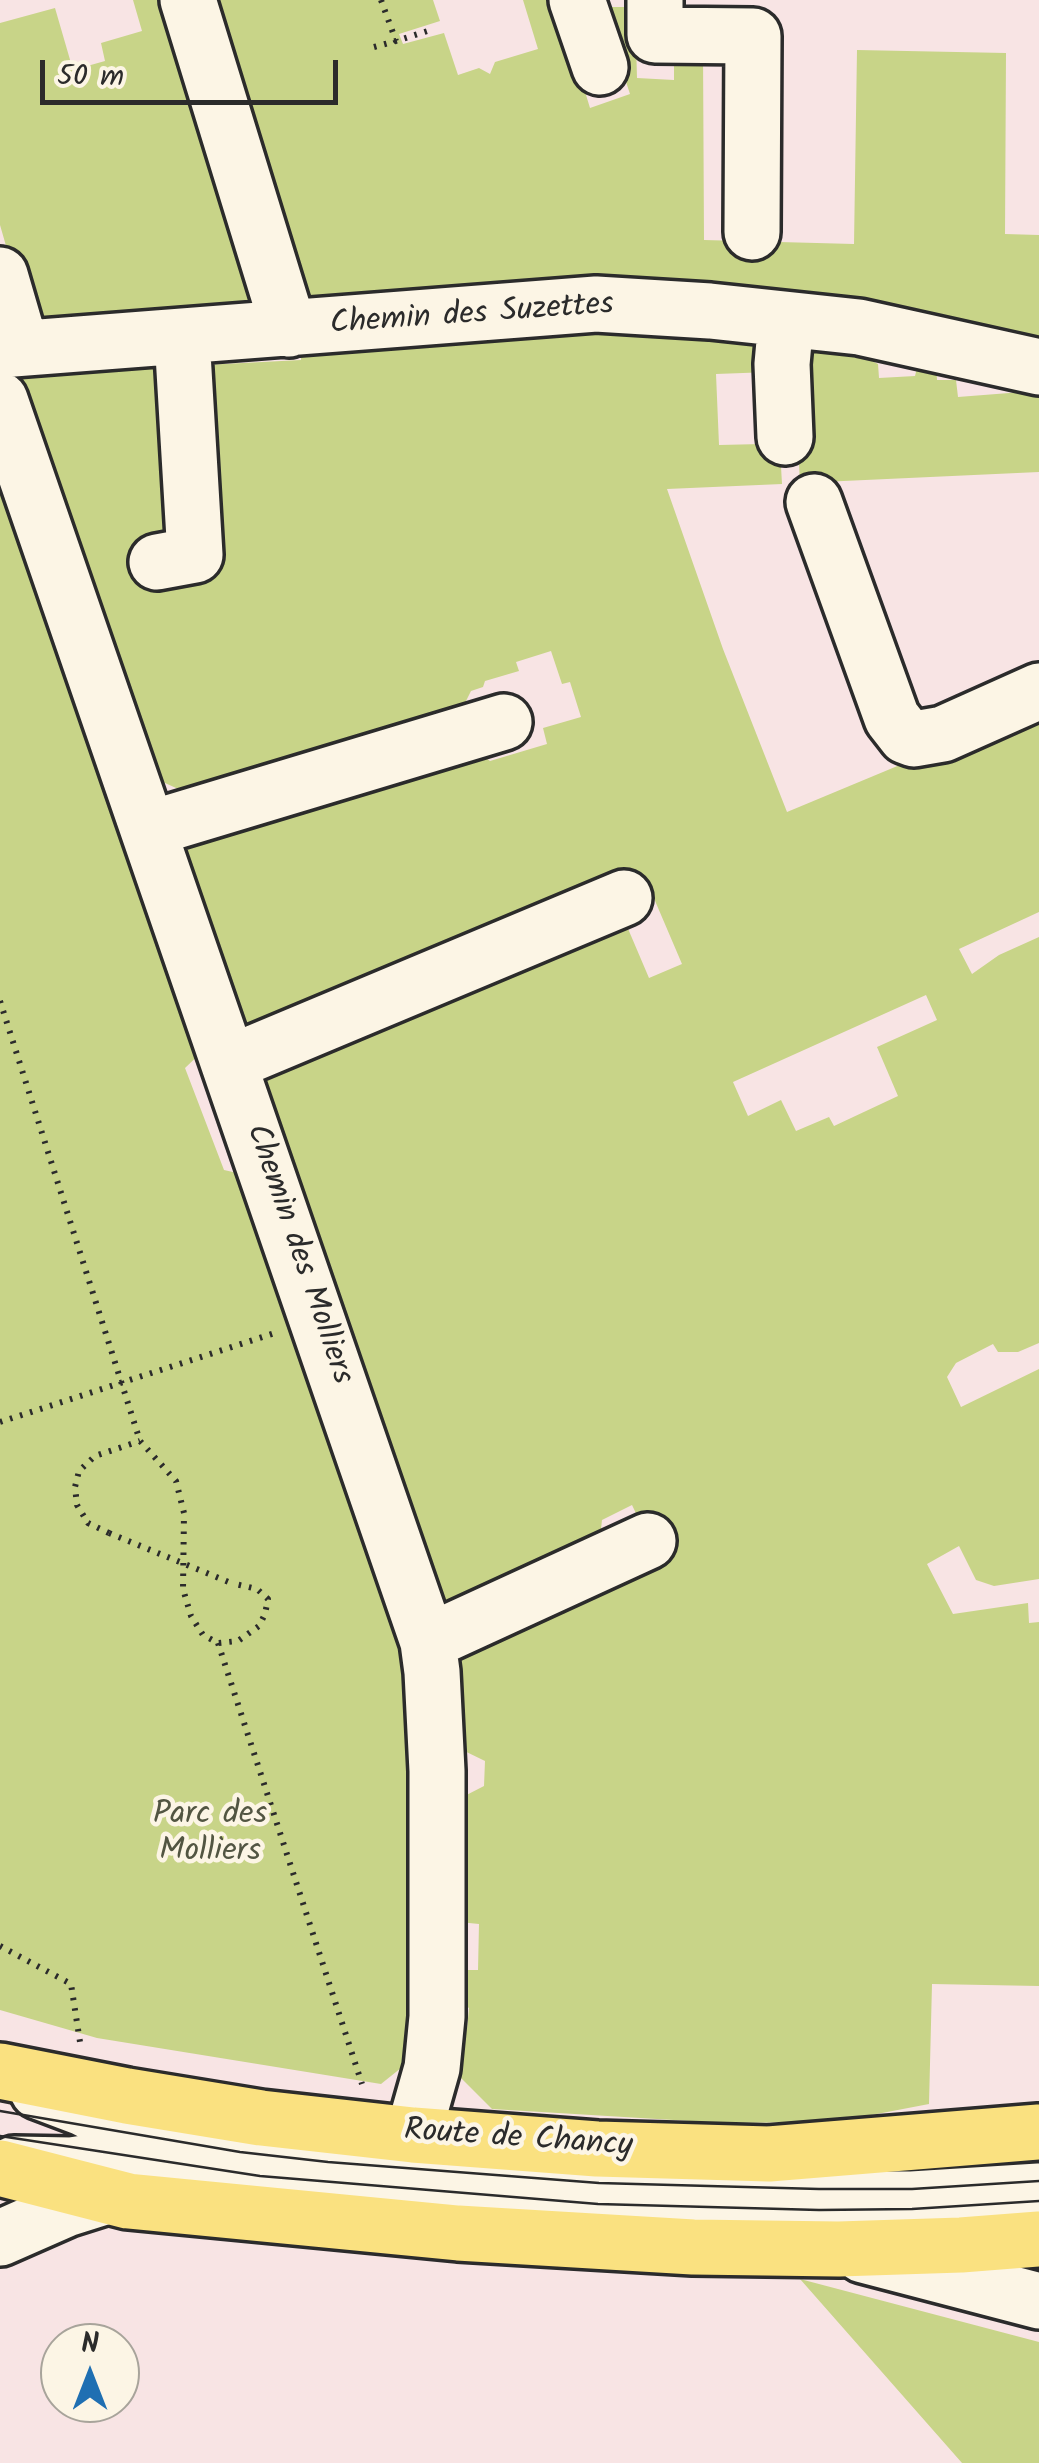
<!DOCTYPE html>
<style>
body{margin:0}
#map{position:relative;width:1039px;height:2463px;overflow:hidden;background:#f8e4e4;font-family:Kalam,sans-serif}
canvas{display:block}
.north{position:absolute;left:40px;top:2323px;width:100px;height:100px;box-sizing:border-box;background:#fcf5e5;border:2px solid #a8a49b;border-radius:50%;rotate:0deg;font-size:28px;font-weight:700;line-height:40px;text-align:center;color:#2b2b2b}
.north::after{content:'';display:block;margin:auto;width:35px;height:45px;background:#1f6fb2;clip-path:polygon(50% 0,100% 100%,50% 72%,0 100%)}
.scale{position:absolute;left:40px;top:60px;width:298px;height:45px;box-sizing:border-box;border:5px solid #2b2b2b;border-top:0;padding-left:12px;font-size:30px;line-height:35px;white-space:nowrap;color:#2b2b2b;-webkit-text-stroke:8px #fcf5e5;paint-order:stroke}
</style>
<div id="map">
<canvas width="1039" height="2463"></canvas>
<div class="north">N</div>
<div class="scale">50 m</div>
</div>
<script>
const g = document.querySelector('canvas').getContext('2d');
g.lineJoin = 'round';
function fill(path, color) {
  g.fillStyle = color;
  g.fill(path, 'evenodd');
}
function shape(rows) {
  const path = new Path2D();
  for (const r of rows) {
    path.moveTo(r[0], r[1]);
    for (let i = 2; i < r.length; i += 2) path.lineTo(r[i], r[i + 1]);
  }
  return path;
}
function strokePath(path, color, width, dash) {
  g.strokeStyle = color;
  g.lineWidth = width;
  g.lineCap = dash ? 'butt' : 'round';
  g.setLineDash(dash || []);
  g.stroke(path);
}
function label(font, color, halo, rows, align = 'center') {
  g.font = font + ' Kalam,sans-serif';
  g.lineWidth = 9;
  g.setLineDash([]);
  g.textBaseline = 'middle';
  g.strokeStyle = halo;
  g.fillStyle = color;
  for (const [text, x, y, turn = 0] of rows) {
    g.save();
    g.translate(x, y);
    g.rotate((+turn || 0) * Math.PI / 180);
    g.textAlign = isNaN(turn) ? turn : align;
    if (halo) g.strokeText(text, 0, 0);
    g.fillText(text, 0, 0);
    g.restore();
  }
}
fill(shape([
 [133,0,171,0,266,310,50,325,24,308,0,225,0,23,55,8,73,70,105,61,101,43,142,31],
 [201,0,433,0,440,21,399,34,403,44,444,33,458,75,479,68,490,74,495,62,538,49,523,0,557,0,590,108,630,94,599,0,607,7,635,7,637,78,674,80,674,51,703,51,704,240,854,244,857,50,1006,53,1005,234,1039,235,1039,350,319,308,296,293],
 [480,329,770,331,770,372,716,374,719,445,762,444,780,449,782,484,667,489,723,649,787,812,1039,707,1039,912,959,949,972,974,999,955,1039,937,1039,1343,1018,1352,998,1352,993,1344,956,1363,947,1377,961,1407,1039,1369,1039,1579,994,1586,976,1580,959,1546,927,1564,953,1614,1028,1603,1029,1623,1039,1622,1039,1986,932,1984,929,2104,835,2122,723,2123,492,2109,454,2071,453,2040,467,2029,469,2008,453,1998,453,1970,478,1970,479,1924,449,1921,449,1804,484,1786,485,1761,448,1743,446,1649,654,1551,632,1505,602,1520,600,1538,435,1615,257,1098,276,1056,626,924,649,978,682,964,644,875,263,1034,231,1021,177,867,197,830,471,747,490,761,547,744,543,728,581,717,570,682,562,684,551,651,516,662,519,671,485,681,483,687,471,691,460,713,185,792,145,774,11,370,165,358,216,566,204,365,301,360,301,347],
 [926,995,937,1020,877,1047,898,1096,834,1126,829,1117,796,1131,781,1100,748,1116,733,1082],
 [813,350,868,353,868,359,878,364,879,378,915,376,917,368,926,361,936,361,937,380,956,380,958,397,1022,392,1034,380,1039,381,1039,472,800,483,794,369,811,368],
 [0,441,207,1047,185,1068,224,1170,255,1177,406,1620,416,2056,381,2084,97,2038,0,2010],
 [800,2279,1039,2342,1039,2463,962,2463]
]), '#c8d488');
const minor = shape([
 [188,0,289,329],
 [577,0,600,67],
 [655,0,655,35,753,36,752,232],
 [0,275,21,347],
 [0,350,596,304,710,311,859,327,1039,367],
 [0,400,428,1642,432,1672,437,1771,437,2017,432,2068,413,2135],
 [785,437,782,364,786,320],
 [814,502,892,718,906,736,914,739,943,734,1039,691],
 [157,562,195,555,182,337],
 [149,829,504,722],
 [230,1063,624,898],
 [428,1642,648,1541],
 [38,2091,83,2108,165,2150,395,2180,727,2199,912,2199,1039,2191],
 [14,2164,72,2165,165,2150],
 [0,2238,66,2209,104,2197],
 [863,2255,1039,2301]
]);
const major = shape([
 [0,2071,127,2096,261,2118,413,2135,597,2149,769,2154,1039,2132],
 [0,2168,128,2201,458,2233,693,2247,839,2249,961,2245,1039,2239]
]);
strokePath(minor, '#2b2b2b', 62);
strokePath(major, '#2b2b2b', 62);
strokePath(shape([
 [381,0,396,41,434,29],
 [374,47,396,41],
 [0,1001,140,1441,176,1481,184,1513,183,1589,191,1616,203,1635,218,1643,238,1641,259,1626,265,1614,268,1599,257,1589,231,1583],
 [0,1422,275,1333],
 [109,1533,88,1523,77,1505,75,1487,79,1471,95,1456,140,1441],
 [218,1643,362,2084],
 [0,1946,71,1984,80,2042]
]), '#2b2b2b', 6, [2.5, 8]);
strokePath(minor, '#fcf5e5', 55);
strokePath(major, '#fae180', 55);
strokePath(shape([
 [0,2111,240,2152,328,2162,599,2183,819,2189,912,2189,1039,2181],
 [0,2136,260,2176,598,2204,819,2210,912,2209,1039,2201]
]), '#2b2b2b', 2.5);
strokePath(shape([
 [109,1533,231,1583]
]), '#2b2b2b', 6, [2.5, 8]);
label('32px', '#2b2b2b', '#fcf5e5', [
 ["Chemin des Suzettes",472,317,-4],
 ["Chemin des Molliers",297,1255,71],
 ["Route de Chancy",518,2141,4]
]);
label('32px', '#525542', '#fcf5e5', [
 ["Parc des",210,1817],
 ["Molliers",210,1854]
]);
</script>
